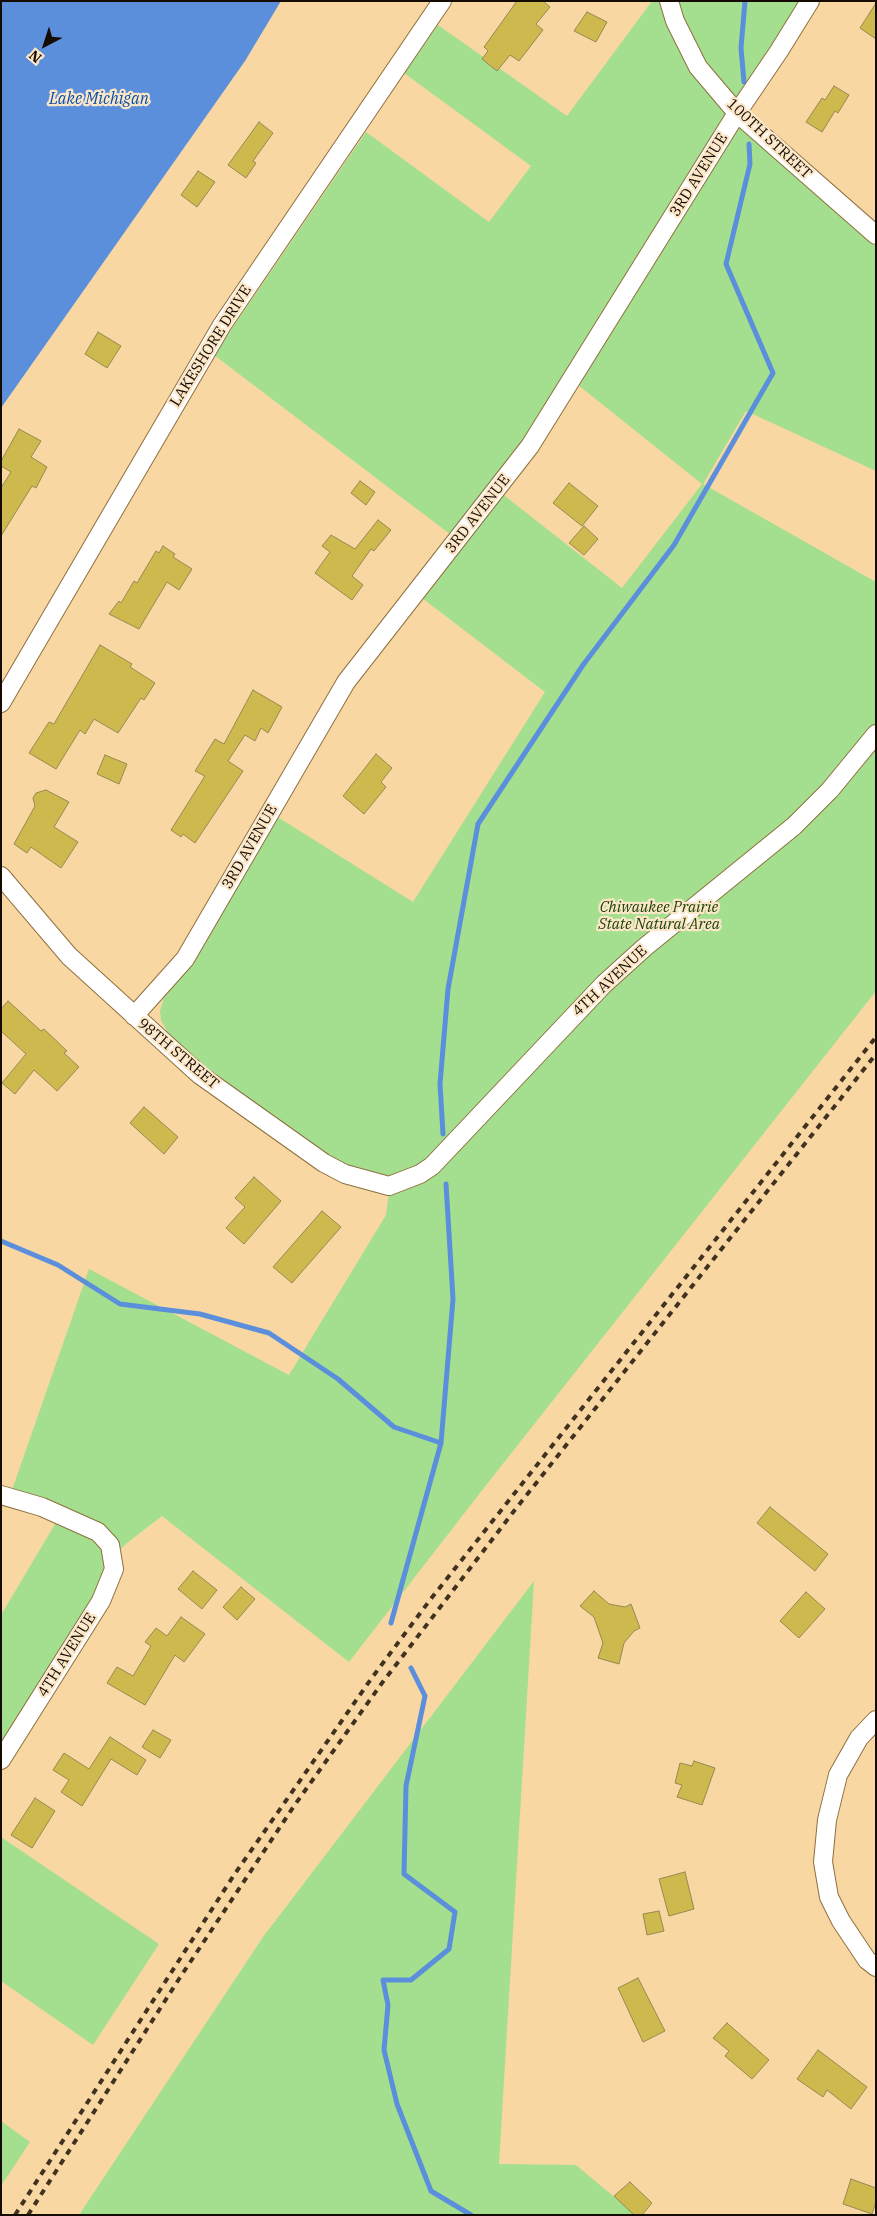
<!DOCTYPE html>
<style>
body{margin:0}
#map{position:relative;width:877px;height:2216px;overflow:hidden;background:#f9d7a3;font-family:"IBM Plex Serif",serif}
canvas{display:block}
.frame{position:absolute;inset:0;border:2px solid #160b00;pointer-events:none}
.north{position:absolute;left:20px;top:20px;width:50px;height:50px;-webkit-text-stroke:4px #fbe7c8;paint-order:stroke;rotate:220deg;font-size:14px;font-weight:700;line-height:20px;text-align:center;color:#160b00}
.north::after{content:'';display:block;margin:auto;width:18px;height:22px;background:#160b00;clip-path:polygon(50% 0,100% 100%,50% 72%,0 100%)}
</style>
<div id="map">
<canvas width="877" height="2216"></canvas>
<div class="frame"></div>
<div class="north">N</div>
</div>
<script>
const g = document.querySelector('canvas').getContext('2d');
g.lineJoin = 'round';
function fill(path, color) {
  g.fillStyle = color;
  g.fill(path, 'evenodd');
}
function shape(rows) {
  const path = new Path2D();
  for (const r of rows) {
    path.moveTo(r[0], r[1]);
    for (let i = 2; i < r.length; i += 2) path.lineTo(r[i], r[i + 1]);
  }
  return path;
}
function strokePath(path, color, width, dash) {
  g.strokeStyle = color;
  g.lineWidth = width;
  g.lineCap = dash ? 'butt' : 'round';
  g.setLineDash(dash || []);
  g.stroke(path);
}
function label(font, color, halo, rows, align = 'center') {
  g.font = font + ' "IBM Plex Serif",serif';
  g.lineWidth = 4.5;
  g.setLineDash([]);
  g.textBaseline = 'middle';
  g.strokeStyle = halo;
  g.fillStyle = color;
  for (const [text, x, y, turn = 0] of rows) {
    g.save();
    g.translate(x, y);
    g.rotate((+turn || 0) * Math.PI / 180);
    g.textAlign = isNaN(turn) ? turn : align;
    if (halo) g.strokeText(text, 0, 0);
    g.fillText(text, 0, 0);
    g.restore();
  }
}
fill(shape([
 [652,1,801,1,727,116,876,247,876,471,746,411,703,484,876,582,876,991,487,1484,349,1662,162,1516,127,1543,107,1562,103,1578,94,1596,1,1744,1,1615,64,1509,12,1490,89,1269,289,1375,386,1215,391,1176,354,1169,340,1162,226,1085,184,1052,168,1033,161,1020,160,1011,164,997,191,962,276,816,413,902,545,692,422,598,463,544,214,355,366,132,489,222,531,166,404,73,438,25,567,116],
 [568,377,702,484,622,588,491,485],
 [534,1581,499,2164,576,2165,636,2215,79,2215,263,1937],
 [1,1837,159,1944,93,2045,1,1981],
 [1,2121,30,2142,1,2186]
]), '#a4df8f');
fill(shape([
 [1,1,281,1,245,61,1,408]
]), '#5b8fdc');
strokePath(shape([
 [744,82,741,48,745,1],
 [443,1134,440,1084,448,989,478,824,583,665,674,545,773,373,726,264,750,164,749,144],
 [1,1241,58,1265,120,1304,200,1314,269,1333,338,1379,394,1427,441,1443],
 [391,1623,441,1443,453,1299,446,1184],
 [411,1668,425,1696,406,1786,404,1874,455,1912,449,1949,411,1980,383,1980,388,2005,384,2050,397,2104,431,2191,471,2215]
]), '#5b8fdc', 5);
const building = shape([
 [517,1,543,1,550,7,536,24,543,30,519,61,510,55,497,71,482,59,488,51,484,47,517,1],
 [876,3,876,39,860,28,876,3],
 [587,12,607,22,596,42,574,31,587,12],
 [834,86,849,95,838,113,835,111,822,132,806,122,822,98,825,100,834,86],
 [259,122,273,133,253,161,256,163,246,178,228,165,259,122],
 [198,171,215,182,197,207,181,195,198,171],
 [98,332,121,346,107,368,85,354,98,332],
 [19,429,41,441,31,457,47,467,36,488,32,486,1,536,1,488,11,472,1,466,1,461,19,429],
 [360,481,375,492,366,505,351,493,360,481],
 [569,483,598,506,582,526,553,503,569,483],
 [378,520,391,530,374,551,371,549,352,576,363,585,352,600,315,573,330,552,322,546,331,535,355,549,378,520],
 [584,526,598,539,584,555,569,543,584,526],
 [163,546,175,554,173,557,192,569,179,590,167,582,139,629,109,614,119,601,121,603,134,581,137,583,156,551,159,553,163,546],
 [100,645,132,664,130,667,155,683,144,700,141,698,118,733,94,719,85,734,80,730,56,769,29,753,49,722,54,724,100,645],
 [253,690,282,707,268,733,261,728,255,741,245,735,228,761,243,771,195,843,183,834,181,837,171,830,205,776,195,771,215,739,224,744,253,690],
 [376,754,392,768,381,782,386,787,364,814,343,796,376,754],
 [105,755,127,764,119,784,97,774,105,755],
 [46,790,69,802,54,827,78,842,61,868,31,847,27,853,14,844,35,806,33,798,36,793,46,790],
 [8,1001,41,1031,44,1029,67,1051,64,1053,79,1067,57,1091,34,1070,15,1094,2,1083,26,1054,1,1031,1,1009,8,1001],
 [144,1107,178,1137,164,1154,130,1123,144,1107],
 [254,1177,281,1201,244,1244,226,1228,245,1207,235,1198,254,1177],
 [322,1211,341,1227,292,1283,273,1267,322,1211],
 [770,1507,828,1554,815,1571,757,1523,770,1507],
 [193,1571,217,1590,202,1609,178,1589,193,1571],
 [241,1587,255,1599,237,1620,223,1607,241,1587],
 [594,1591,609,1604,625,1607,631,1604,640,1628,634,1631,624,1643,619,1664,598,1658,603,1643,594,1617,580,1606,594,1591],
 [806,1592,825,1609,799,1638,780,1621,806,1592],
 [181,1617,205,1634,184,1662,175,1655,145,1705,107,1683,117,1667,133,1676,151,1646,145,1642,156,1628,167,1636,181,1617],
 [153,1730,171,1740,160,1758,142,1747,153,1730],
 [110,1737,146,1760,137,1775,111,1759,82,1806,61,1792,69,1780,53,1770,64,1753,89,1769,110,1737],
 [694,1761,715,1768,702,1805,677,1797,682,1785,675,1783,680,1763,692,1766,694,1761],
 [35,1798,55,1811,32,1848,11,1835,35,1798],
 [685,1872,694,1909,669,1916,659,1879,685,1872],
 [659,1911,664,1931,647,1935,643,1914,659,1911],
 [638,1978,665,2031,643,2042,618,1988,638,1978],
 [727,2023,769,2060,752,2079,725,2056,729,2051,713,2038,727,2023],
 [818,2050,867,2087,851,2109,827,2090,823,2097,797,2079,818,2050],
 [851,2179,876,2188,876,2202,872,2214,843,2204,851,2179],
 [630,2182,652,2203,642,2215,634,2215,614,2196,630,2182]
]);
fill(building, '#ceb94e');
strokePath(building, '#948951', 1);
const minor = shape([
 [669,1,675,21,698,67,737,113,876,235],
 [1,703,222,325,442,1],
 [1,876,69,956,200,1075,324,1163,345,1174,389,1186,420,1174,432,1166,604,984,645,947,794,826,830,790,876,734],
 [134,1016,185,959,346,682,530,446,737,113,779,51,810,1],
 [1,1495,42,1507,98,1532,110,1545,114,1569,101,1601,1,1760],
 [876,1720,859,1738,838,1775,827,1820,823,1862,829,1897,841,1921,867,1960,876,1967]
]);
strokePath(minor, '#8e703f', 20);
strokePath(minor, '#fff', 18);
strokePath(shape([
 [15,2215,234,1875,371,1679,430,1600,876,1037],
 [28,2215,179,1979,294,1806,382,1683,514,1511,876,1054]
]), '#41311f', 4, [6, 6]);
label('15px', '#160b00', '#fbe7c8', [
 ["100TH STREET",769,139,43],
 ["3RD AVENUE",699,175,-58],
 ["LAKESHORE DRIVE",211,346,-58],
 ["3RD AVENUE",478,514,-52],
 ["3RD AVENUE",250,847,-60],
 ["4TH AVENUE",610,981,-43],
 ["98TH STREET",178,1054,40],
 ["4TH AVENUE",67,1655,-58]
]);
label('italic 15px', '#1a4108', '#fbe7c8', [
 ["Chiwaukee Prairie",659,908],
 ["State Natural Area",659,925]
]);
label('italic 16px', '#074fa9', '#fbe7c8', [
 ["Lake Michigan",99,99]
]);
</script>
